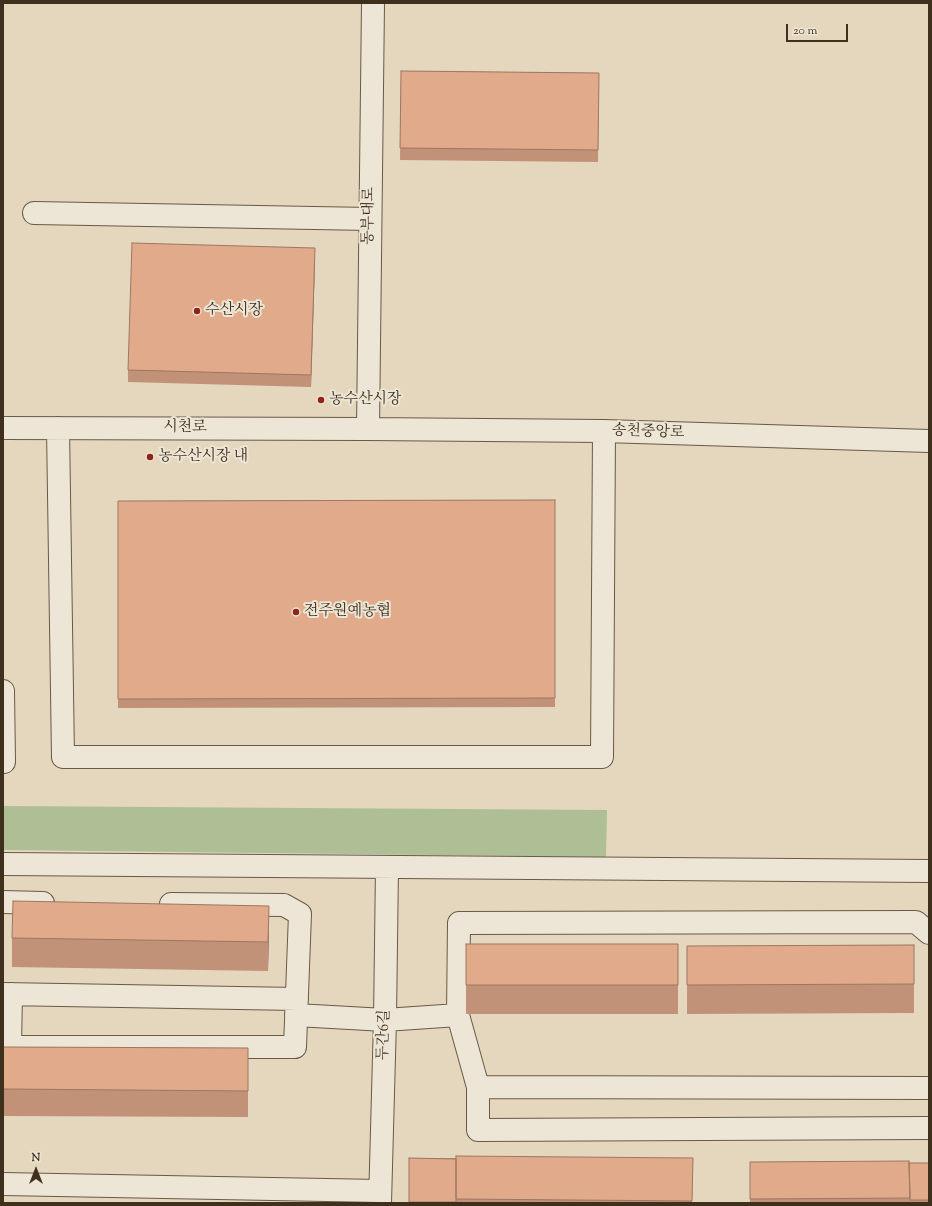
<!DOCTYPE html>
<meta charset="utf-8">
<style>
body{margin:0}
#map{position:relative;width:932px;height:1206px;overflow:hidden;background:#e4d7be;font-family:"Sorts Mill Goudy",serif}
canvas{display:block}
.frame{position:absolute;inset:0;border:4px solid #3f301e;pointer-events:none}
.north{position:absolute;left:16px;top:1150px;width:40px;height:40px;-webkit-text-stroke:3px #ede5d5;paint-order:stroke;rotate:0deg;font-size:11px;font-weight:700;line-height:16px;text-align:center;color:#3f301e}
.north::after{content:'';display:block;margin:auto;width:14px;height:18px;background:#3f301e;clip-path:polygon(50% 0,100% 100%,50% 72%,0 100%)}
.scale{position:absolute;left:786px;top:24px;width:62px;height:18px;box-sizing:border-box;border:2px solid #3f301e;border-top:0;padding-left:5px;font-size:12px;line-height:14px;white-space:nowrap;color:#3f301e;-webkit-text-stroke:3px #ede5d5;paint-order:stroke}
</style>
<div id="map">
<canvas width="932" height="1206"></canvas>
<div class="frame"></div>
<div class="north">N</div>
<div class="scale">20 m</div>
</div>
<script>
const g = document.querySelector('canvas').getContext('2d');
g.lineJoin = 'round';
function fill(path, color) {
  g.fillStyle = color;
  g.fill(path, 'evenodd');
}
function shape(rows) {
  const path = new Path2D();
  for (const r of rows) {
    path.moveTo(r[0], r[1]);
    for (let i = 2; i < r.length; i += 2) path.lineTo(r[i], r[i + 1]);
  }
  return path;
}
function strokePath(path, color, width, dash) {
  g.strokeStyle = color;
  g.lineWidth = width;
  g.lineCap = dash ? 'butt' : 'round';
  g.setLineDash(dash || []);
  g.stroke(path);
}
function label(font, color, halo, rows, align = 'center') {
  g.font = font + ' "Sorts Mill Goudy","Noto Serif KR",serif';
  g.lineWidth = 4;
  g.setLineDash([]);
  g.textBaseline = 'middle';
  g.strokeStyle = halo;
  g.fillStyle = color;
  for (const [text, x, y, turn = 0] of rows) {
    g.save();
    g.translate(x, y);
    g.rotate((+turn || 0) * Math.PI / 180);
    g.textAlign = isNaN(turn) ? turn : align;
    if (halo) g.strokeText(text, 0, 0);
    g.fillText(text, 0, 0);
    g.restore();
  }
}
fill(shape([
 [3,806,607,810,606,857,3,850]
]), '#afbf95');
const minor = shape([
 [34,213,370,219],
 [3,428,368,429,604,431,929,441],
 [58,428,63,757,602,757,604,431],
 [368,429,373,3],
 [3,691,4,762],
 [3,864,929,871],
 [3,902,43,903],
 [3,994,297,999],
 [296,1015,385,1020,458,1015,478,1087,478,1130,929,1128],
 [458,1015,459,923,916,922,929,933],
 [3,1047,295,1047,300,914,284,905,171,904],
 [10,1047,11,994],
 [478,1087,929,1088],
 [3,1184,380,1191],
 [380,1203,385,1020,387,867]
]);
strokePath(minor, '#685a46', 24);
strokePath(minor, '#ede5d5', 22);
fill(shape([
 [401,71,599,73,598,162,400,160],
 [315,260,311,387,128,382,128,370],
 [555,500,555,707,118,708,118,501],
 [269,934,268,971,12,967,12,938],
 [466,944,678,944,678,1014,466,1014],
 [914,945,914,1013,687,1014,687,946],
 [3,1047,248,1048,248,1117,3,1116],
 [409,1158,693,1158,692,1203,409,1203],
 [750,1162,929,1163,929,1203,750,1203]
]), '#c19278');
fill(shape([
 [315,248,315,260,311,387,311,375],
 [269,906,269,934,268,971,268,942]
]), '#9d7761');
const building = shape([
 [401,71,599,73,598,150,400,148,401,71],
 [132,243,315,248,311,375,128,370,132,243],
 [555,500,555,698,118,699,118,501,555,500],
 [13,901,269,906,268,942,12,938,13,901],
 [466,944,678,944,678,985,466,985,466,944],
 [914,945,914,984,687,985,687,946,914,945],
 [3,1047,248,1048,248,1091,3,1089,3,1047],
 [456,1156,693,1158,692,1201,456,1199,456,1156],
 [409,1158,456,1159,456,1202,409,1202,409,1158],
 [909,1161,910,1198,750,1199,750,1162,909,1161],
 [909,1163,929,1163,929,1200,910,1200,909,1163]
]);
fill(building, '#e0aa8b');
strokePath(building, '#9d7761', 1);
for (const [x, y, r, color] of [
 [197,311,4,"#8f2418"],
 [321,400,4,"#8f2418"],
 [150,457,4,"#8f2418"],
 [296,612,4,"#8f2418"]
]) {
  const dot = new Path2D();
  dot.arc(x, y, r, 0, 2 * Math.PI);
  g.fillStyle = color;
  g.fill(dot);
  strokePath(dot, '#ede5d5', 1.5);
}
label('15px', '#3f301e', '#ede5d5', [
 ["동부대로",370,216,-89],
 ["시천로",185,428],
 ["송천중앙로",648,433,2],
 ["두간6길",385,1035,-88]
]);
label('15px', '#3f301e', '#ede5d5', [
 ["수산시장",205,311],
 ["농수산시장",329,400],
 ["농수산시장 내",158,457],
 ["전주원예농협",304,612]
], 'left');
</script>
